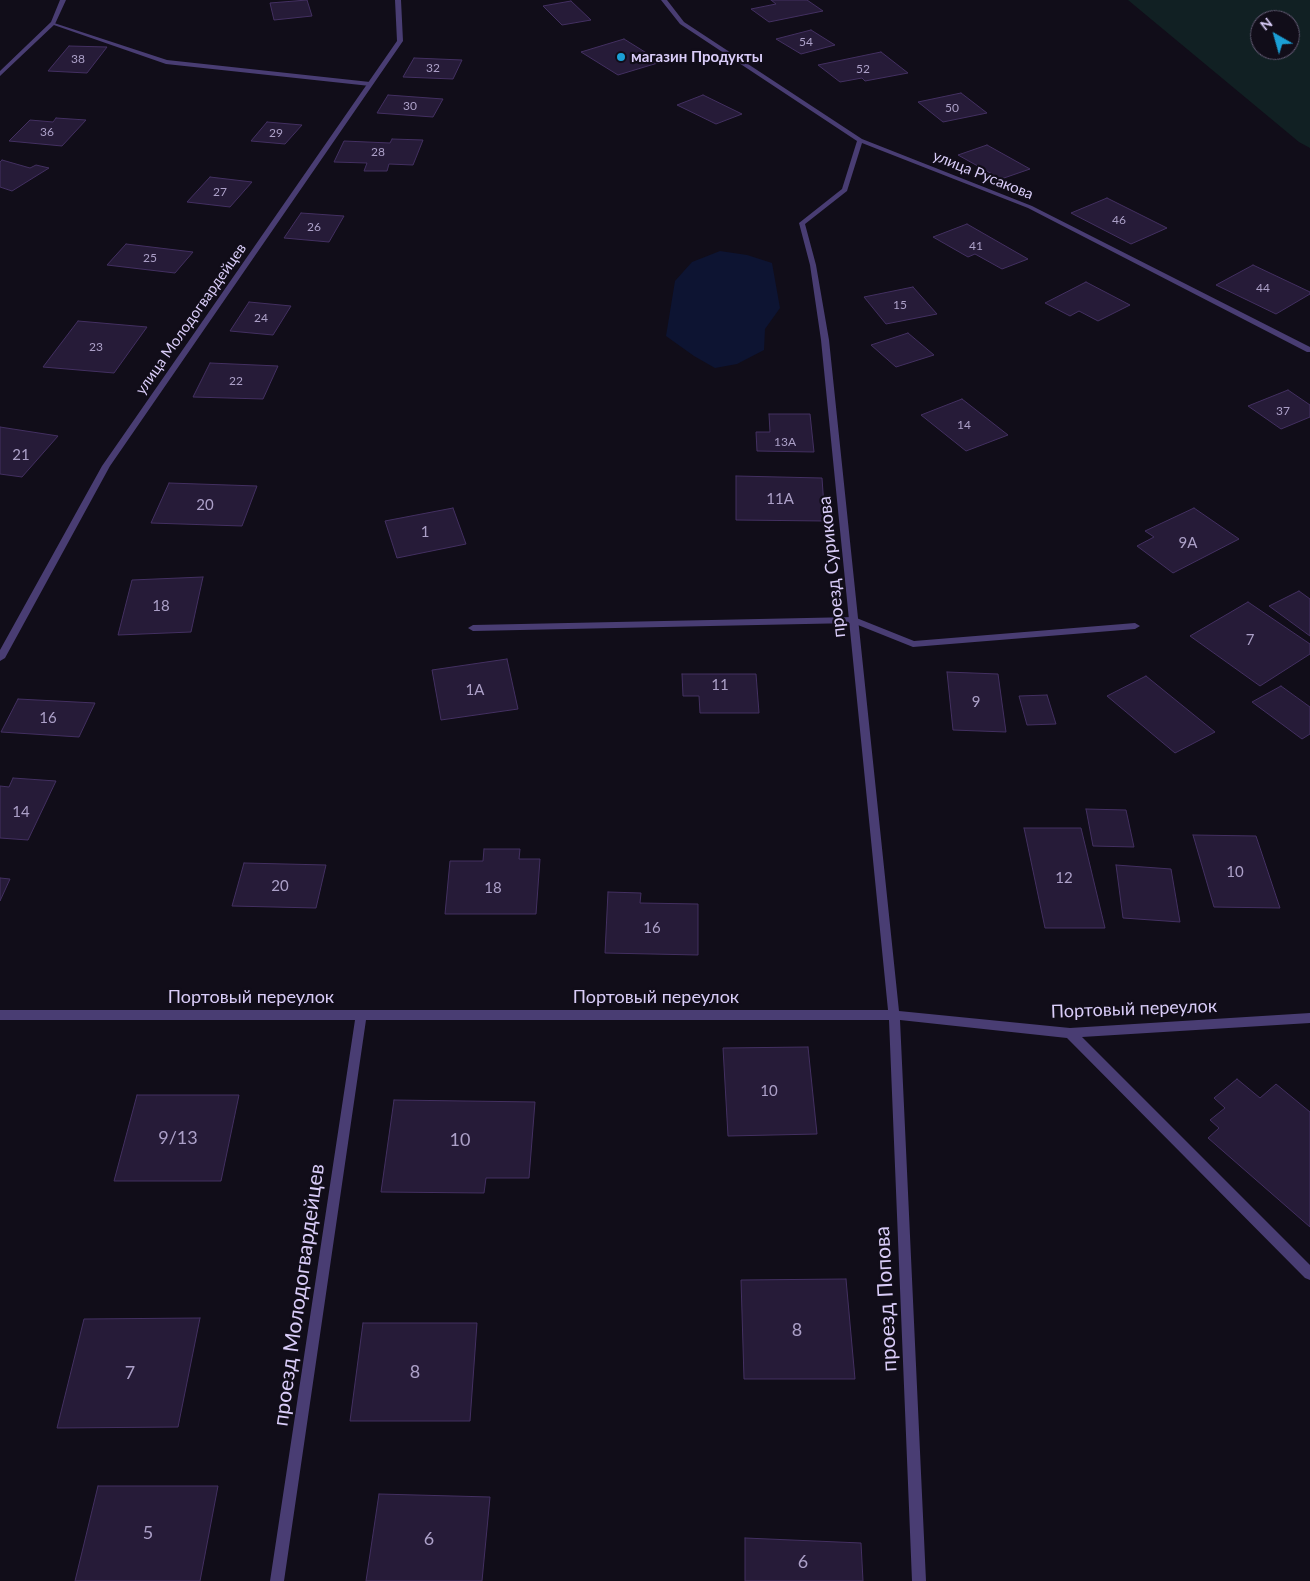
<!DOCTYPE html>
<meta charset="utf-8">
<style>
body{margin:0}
#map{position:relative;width:1310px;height:1581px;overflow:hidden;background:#110d19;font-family:Lato,sans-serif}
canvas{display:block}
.north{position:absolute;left:1250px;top:10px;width:50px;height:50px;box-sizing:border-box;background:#110d19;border:1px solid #615972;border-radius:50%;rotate:322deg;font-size:14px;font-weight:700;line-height:20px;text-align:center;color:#d9ccf8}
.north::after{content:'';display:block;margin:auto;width:18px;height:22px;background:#1b9fd5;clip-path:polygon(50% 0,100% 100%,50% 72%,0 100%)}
</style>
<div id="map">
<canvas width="1310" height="1581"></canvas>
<div class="north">N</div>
</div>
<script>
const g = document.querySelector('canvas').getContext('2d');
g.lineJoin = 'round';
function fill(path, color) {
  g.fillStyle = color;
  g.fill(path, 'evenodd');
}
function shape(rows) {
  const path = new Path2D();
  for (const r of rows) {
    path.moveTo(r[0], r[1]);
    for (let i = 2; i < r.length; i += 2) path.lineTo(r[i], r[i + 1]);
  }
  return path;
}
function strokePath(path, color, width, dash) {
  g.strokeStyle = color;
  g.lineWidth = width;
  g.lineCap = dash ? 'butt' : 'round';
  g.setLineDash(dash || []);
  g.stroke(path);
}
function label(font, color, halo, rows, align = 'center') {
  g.font = font + ' Lato,sans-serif';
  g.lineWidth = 4.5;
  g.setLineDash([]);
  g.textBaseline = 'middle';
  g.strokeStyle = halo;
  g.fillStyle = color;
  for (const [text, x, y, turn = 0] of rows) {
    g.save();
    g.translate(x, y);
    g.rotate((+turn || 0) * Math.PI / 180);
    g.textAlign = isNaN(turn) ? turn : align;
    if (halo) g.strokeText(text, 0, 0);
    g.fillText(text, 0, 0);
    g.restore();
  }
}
fill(shape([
 [1128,0,1310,0,1310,148,1299,142],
 [1260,20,1290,20,1290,50,1260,50]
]), '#112023');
fill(shape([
 [720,251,747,255,772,263,780,308,765,329,764,350,737,364,715,368,694,356,666,336,675,281,692,262]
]), '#0d1432');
const building = shape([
 [307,0,312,16,274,20,270,3,307,0],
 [771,0,807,0,823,11,769,22,751,9,776,4,771,0],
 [571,1,591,20,562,25,543,6,571,1],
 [811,30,835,45,801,54,776,39,811,30],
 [624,39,661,62,618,75,581,52,624,39],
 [69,46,107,47,87,73,48,71,69,46],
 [881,52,908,73,865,81,862,78,840,82,818,65,881,52],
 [414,58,462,60,453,79,403,77,414,58],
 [961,93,987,113,943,122,918,102,961,93],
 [388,95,443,99,433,117,377,113,388,95],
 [703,95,742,114,716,124,677,105,703,95],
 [56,118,86,120,62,146,9,141,30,120,53,122,56,118],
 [267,122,302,125,285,144,251,141,267,122],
 [392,139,423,140,413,165,389,164,387,171,364,171,367,163,334,162,344,141,390,143,392,139],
 [987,145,1030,169,1001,179,958,155,987,145],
 [2,160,30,168,36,165,49,168,12,191,0,187,0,162,2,160],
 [210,177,252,182,230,207,187,202,210,177],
 [1107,198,1167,228,1131,244,1071,213,1107,198],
 [301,213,344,216,329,242,284,238,301,213],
 [967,224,1028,259,1002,269,975,254,968,257,933,237,967,224],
 [126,244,193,252,175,273,107,265,126,244],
 [1253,265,1310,292,1310,294,1276,314,1216,285,1253,265],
 [1086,282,1130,305,1098,321,1079,311,1070,316,1045,303,1086,282],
 [913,287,937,314,886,324,864,297,913,287],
 [249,302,291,306,273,335,230,331,249,302],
 [78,321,147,327,114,373,43,367,78,321],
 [908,333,934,355,896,367,871,345,908,333],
 [210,363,278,366,263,399,193,397,210,363],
 [1288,390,1310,405,1310,417,1281,429,1248,406,1288,390],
 [962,399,1008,435,966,451,921,415,962,399],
 [769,414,810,414,814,452,757,451,756,432,770,432,769,414],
 [0,427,58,436,22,477,0,474,0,427],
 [736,476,822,478,825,521,736,520,736,476],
 [169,483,257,486,242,526,151,523,169,483],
 [453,508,466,544,397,558,385,521,453,508],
 [1194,508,1239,539,1173,573,1137,546,1154,537,1145,531,1194,508],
 [203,577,191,632,118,635,132,580,203,577],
 [1299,591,1310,599,1310,636,1269,606,1299,591],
 [1248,602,1310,644,1310,654,1260,686,1190,636,1248,602],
 [507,659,518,709,441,720,432,670,507,659],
 [947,672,998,674,1006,732,953,730,947,672],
 [682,674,756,674,759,713,700,713,699,696,683,696,682,674],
 [1146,676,1215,732,1175,753,1107,696,1146,676],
 [1281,686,1310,707,1310,734,1302,739,1252,702,1281,686],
 [1047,695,1056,724,1027,725,1019,696,1047,695],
 [18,699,95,703,79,737,1,732,18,699],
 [13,778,56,781,28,840,0,838,0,786,9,787,13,778],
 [1086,809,1126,810,1134,847,1093,846,1086,809],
 [1024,828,1081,828,1105,928,1045,928,1024,828],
 [1193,835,1256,836,1280,908,1214,907,1193,835],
 [484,849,520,849,519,859,540,859,536,914,445,914,450,861,483,861,484,849],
 [244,863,326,865,316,908,232,906,244,863],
 [1116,865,1171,869,1180,922,1123,918,1116,865],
 [0,878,10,879,0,901,0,878],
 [608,892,641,893,640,903,698,904,698,955,605,953,608,892],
 [808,1047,817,1134,728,1136,723,1048,808,1047],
 [1237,1079,1260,1098,1276,1084,1310,1112,1310,1227,1208,1138,1219,1128,1210,1120,1225,1108,1214,1098,1237,1079],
 [137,1095,239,1095,221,1181,114,1181,137,1095],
 [394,1100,535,1102,529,1178,486,1178,484,1193,381,1192,394,1100],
 [846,1279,855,1379,744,1379,741,1280,846,1279],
 [200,1318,178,1427,57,1428,84,1319,200,1318],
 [363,1323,477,1323,470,1421,350,1421,363,1323],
 [98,1486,218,1486,200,1581,75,1581,98,1486],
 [379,1494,490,1497,482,1581,366,1581,379,1494],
 [745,1538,861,1543,863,1581,745,1581,745,1538]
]);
fill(building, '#261b38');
strokePath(building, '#433061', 1);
fill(shape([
 [51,22,167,60,370,82,373,84,370,86,166,64,51,24,51,22],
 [854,617,914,641,1135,623,1140,626,1135,629,913,647,853,623,473,631,468,628,473,625,854,617]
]), '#493d73');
fill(shape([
 [60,0,66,0,55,24,0,76,0,71,51,22,60,0],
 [395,0,401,0,403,41,110,466,5,658,0,661,0,650,102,466,397,41,395,0],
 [661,0,667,0,684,22,862,139,1032,206,1310,347,1310,352,1307,352,1028,208,862,143,847,191,805,224,816,265,829,340,899,1011,1070,1028,1310,1013,1310,1023,1082,1037,1310,1265,1310,1280,1305,1278,1067,1038,900,1020,926,1581,912,1581,889,1020,366,1020,284,1581,270,1581,355,1020,0,1020,0,1010,888,1010,821,340,810,265,799,223,842,189,857,141,680,24,661,0]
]), '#493d73');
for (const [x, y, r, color] of [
 [621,57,5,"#1b9fd5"]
]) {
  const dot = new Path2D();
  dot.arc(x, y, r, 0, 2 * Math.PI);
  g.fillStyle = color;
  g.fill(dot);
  strokePath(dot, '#110d19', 2);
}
label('12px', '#aca0c8', null, [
 ["54",806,42],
 ["38",78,59],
 ["32",433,68],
 ["52",863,69],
 ["30",410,106],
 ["50",952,108],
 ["36",47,132],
 ["29",276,133],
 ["28",378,152],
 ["27",220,192],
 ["46",1119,220],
 ["26",314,227],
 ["41",976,246],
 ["25",150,258],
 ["44",1263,288],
 ["15",900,305],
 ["24",261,318],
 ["23",96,347],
 ["22",236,381],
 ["37",1283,411],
 ["14",964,425],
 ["13А",785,442]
]);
label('bold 15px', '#d9ccf8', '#110d19', [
 ["магазин Продукты",631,57]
], 'left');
label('15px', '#d9ccf8', '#110d19', [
 ["улица Русакова",983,175,22],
 ["улица Молодогвардейцев",191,319,-55]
]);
label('15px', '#aca0c8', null, [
 ["21",21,455],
 ["11А",780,499],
 ["20",205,505],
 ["1",425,532],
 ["9А",1188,543],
 ["18",161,606],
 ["7",1250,640],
 ["11",720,685],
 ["1А",475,690],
 ["9",976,702],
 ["16",48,718],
 ["14",21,812],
 ["10",1235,872],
 ["12",1064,878],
 ["20",280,886],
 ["18",493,888],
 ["16",652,928],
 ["10",769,1091]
]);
label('18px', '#d9ccf8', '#110d19', [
 ["проезд Сурикова",832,567,-96],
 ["Портовый переулок",251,997],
 ["Портовый переулок",656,997],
 ["Портовый переулок",1134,1009,-2]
]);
label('18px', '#aca0c8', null, [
 ["9/13",178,1138],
 ["10",460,1140],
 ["8",797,1330],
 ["8",415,1372],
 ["7",130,1373],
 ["5",148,1533],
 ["6",429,1539],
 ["6",803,1562]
]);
label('21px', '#d9ccf8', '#110d19', [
 ["проезд Молодогвардейцев",299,1295,-82],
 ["проезд Попова",886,1299,-93]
]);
</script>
